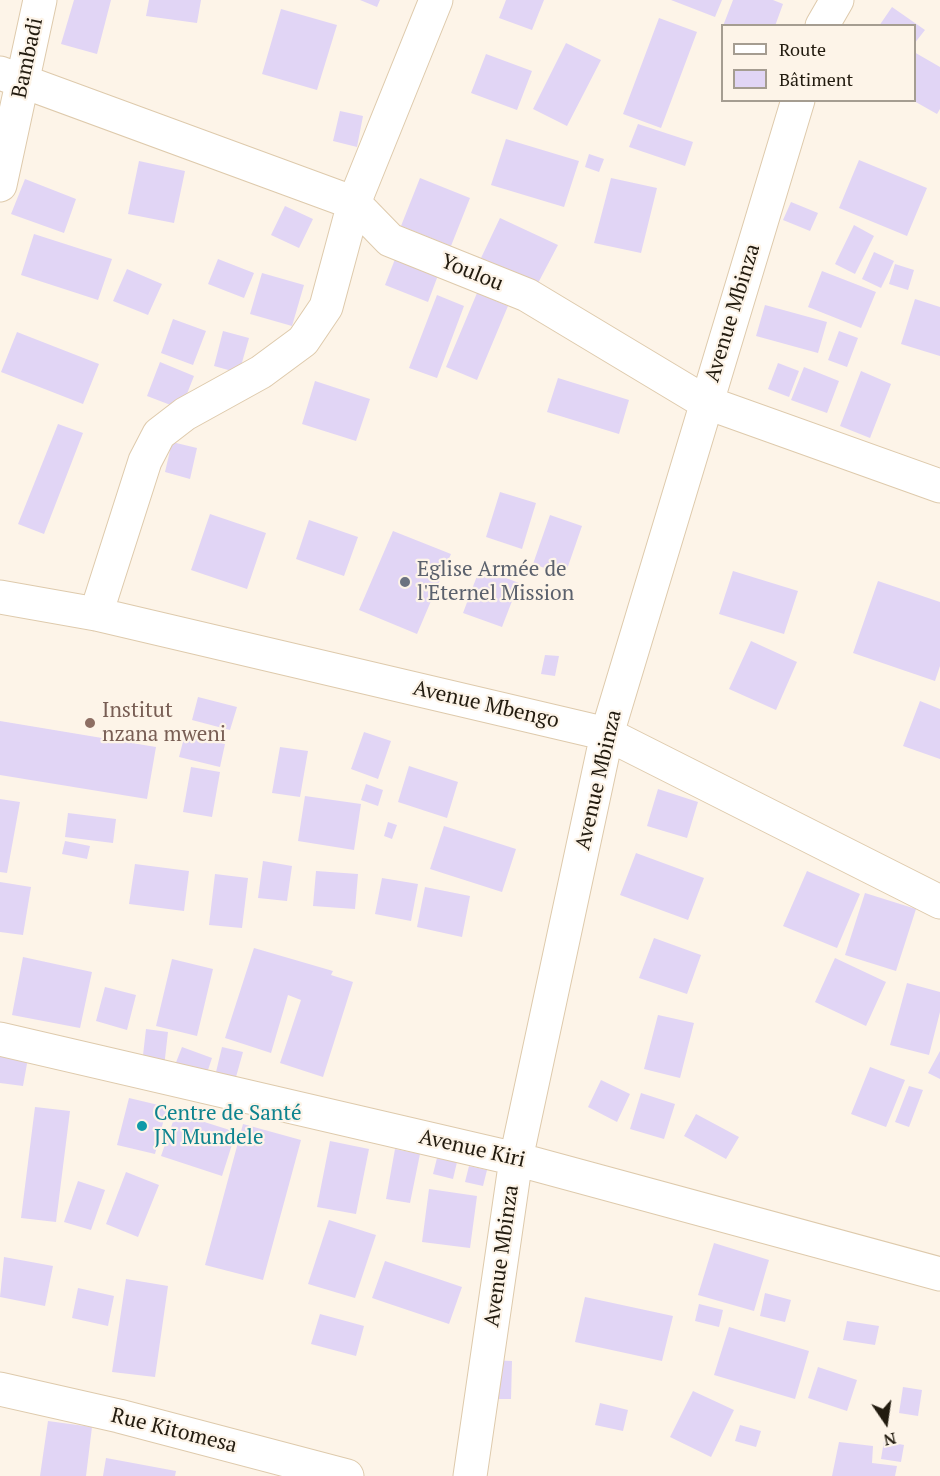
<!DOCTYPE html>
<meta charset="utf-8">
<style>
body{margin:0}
#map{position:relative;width:940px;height:1476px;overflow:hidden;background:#fdf4e8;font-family:"PT Serif",serif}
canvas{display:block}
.legend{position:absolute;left:721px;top:24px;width:195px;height:78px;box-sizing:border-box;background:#fdf4e8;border:2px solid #a59d91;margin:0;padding:8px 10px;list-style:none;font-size:18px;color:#221b0f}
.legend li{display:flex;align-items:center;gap:12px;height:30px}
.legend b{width:30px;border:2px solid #a59d91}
.north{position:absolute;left:856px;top:1392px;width:60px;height:60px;-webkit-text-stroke:4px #fdf4e8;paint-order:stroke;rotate:167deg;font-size:16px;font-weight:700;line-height:24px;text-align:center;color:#221b0f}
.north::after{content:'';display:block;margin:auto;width:21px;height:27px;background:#221b0f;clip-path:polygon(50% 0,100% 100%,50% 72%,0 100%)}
</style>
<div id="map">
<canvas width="940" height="1476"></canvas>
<ul class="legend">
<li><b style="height:8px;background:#fff"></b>Route</li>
<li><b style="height:16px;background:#e1d5f5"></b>Bâtiment</li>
</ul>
<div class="north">N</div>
</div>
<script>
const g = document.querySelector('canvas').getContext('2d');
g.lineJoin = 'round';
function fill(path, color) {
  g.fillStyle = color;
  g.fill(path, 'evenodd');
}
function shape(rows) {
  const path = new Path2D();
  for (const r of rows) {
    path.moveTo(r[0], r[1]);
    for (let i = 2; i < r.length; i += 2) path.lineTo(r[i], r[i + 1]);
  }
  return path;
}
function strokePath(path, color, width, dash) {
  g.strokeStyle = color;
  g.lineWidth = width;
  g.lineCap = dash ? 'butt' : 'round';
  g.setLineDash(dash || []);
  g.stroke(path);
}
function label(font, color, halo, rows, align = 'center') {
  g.font = font + ' "PT Serif",serif';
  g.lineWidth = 4.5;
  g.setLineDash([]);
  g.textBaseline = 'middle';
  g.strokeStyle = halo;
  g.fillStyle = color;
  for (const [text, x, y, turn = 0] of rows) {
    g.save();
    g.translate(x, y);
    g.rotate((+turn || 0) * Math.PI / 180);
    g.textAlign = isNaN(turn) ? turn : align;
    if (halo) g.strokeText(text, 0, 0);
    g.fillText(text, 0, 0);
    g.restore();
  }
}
fill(shape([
 [74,0,111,0,97,54,61,44],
 [149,0,201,0,197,23,146,16],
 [360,0,380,0,377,7],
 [506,0,544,0,532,30,499,18],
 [671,0,722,0,715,17],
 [733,0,773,0,783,4,775,26,723,26],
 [892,7,925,30,914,44,914,26,879,26],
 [281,9,337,25,317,90,262,74],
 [659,18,697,32,661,128,623,114],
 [566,43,601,60,567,126,533,109],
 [914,52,940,67,940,109,937,114,914,101],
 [486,54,532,71,517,110,471,93],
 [340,111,363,116,357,147,333,141],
 [638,124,693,142,685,166,629,147],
 [506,139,579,161,564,207,491,185],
 [589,154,604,159,599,172,585,167],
 [859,160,927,188,907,236,839,208],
 [139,161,185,171,174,223,128,214],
 [420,178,470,198,451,246,401,226],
 [611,178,657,188,641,253,594,243],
 [25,179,76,199,64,233,11,214],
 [791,202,818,213,810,231,783,220],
 [285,206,313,219,299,248,271,235],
 [500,218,558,245,537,285,481,258],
 [854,225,874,236,855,274,835,264],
 [34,234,112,259,98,300,21,275],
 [874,252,894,261,881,288,862,279],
 [397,254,440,270,428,302,385,285],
 [218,259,254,273,244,298,208,284],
 [895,264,914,270,908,290,889,284],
 [127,269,162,284,148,315,113,301],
 [822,271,876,292,861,328,808,307],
 [262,273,304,285,292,326,250,314],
 [477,293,508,306,477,380,446,367],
 [437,295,464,306,437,378,409,368],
 [915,299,940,307,940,356,901,344],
 [765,305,827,322,818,353,756,336],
 [173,319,206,331,193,365,161,353],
 [223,331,249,338,239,373,214,366],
 [839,331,858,338,847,367,828,360],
 [17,332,99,364,83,404,1,372],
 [160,362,194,376,181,409,147,396],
 [778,363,799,371,789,397,768,389],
 [804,367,839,381,827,413,791,400],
 [861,371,891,384,870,438,840,426],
 [558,378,629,400,619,434,547,412],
 [315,381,370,399,356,441,302,424],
 [58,424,83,433,44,534,18,524],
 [172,442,197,448,190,479,165,472],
 [500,492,536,503,522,549,486,537],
 [210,514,266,533,247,589,191,570],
 [550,515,582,526,565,575,533,564],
 [309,520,358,537,344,576,296,559],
 [393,531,451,554,417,634,359,610],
 [480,568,519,583,502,627,463,613],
 [733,571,798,591,784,634,719,614],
 [878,581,940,602,940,666,935,681,853,653],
 [751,641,797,662,776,710,729,689],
 [545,655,559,656,555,676,541,674],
 [198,697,237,707,230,730,192,720],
 [920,701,940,709,940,759,903,746],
 [0,721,156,747,147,799,0,775],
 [364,732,391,741,378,779,351,769],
 [185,734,225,744,220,767,179,757],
 [280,747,308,751,300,797,272,793],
 [409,766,458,782,447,818,398,802],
 [191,767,220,772,212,817,183,812],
 [366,784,383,790,378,806,361,800],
 [658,789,698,802,687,838,647,826],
 [305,796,361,804,354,850,298,841],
 [0,799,20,802,7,873,0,872],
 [68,813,116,819,113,843,65,837],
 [388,822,397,825,392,839,384,836],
 [444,826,516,849,502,892,430,869],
 [65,841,90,846,87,859,62,854],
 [636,853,704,878,688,920,620,895],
 [263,861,292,866,287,901,258,898],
 [135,864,189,871,184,911,129,904],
 [316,871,358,874,355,909,313,906],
 [807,871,860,894,837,948,783,926],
 [215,874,248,878,242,928,209,925],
 [382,878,418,884,411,921,375,914],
 [0,882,31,887,23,935,0,932],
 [425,887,470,896,462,937,417,927],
 [865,893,916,909,896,971,845,955],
 [654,938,701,955,687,994,639,978],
 [254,948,333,971,331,975,353,982,323,1077,280,1063,301,1000,288,995,271,1053,225,1038],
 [23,957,92,972,80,1028,12,1015],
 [835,958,886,982,866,1026,815,1002],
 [172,959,213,969,197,1036,156,1026],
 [907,983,940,992,940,1012,929,1055,890,1045],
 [105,987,136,995,127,1030,96,1021],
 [658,1015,694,1023,680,1078,644,1069],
 [146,1029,168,1032,164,1067,142,1064],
 [182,1047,212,1058,206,1076,175,1065],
 [222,1047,243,1052,236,1077,216,1072],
 [940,1051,940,1079,928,1073],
 [0,1053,28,1058,23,1086,0,1083],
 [870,1067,905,1080,886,1127,851,1114],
 [601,1080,630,1094,617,1122,588,1107],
 [909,1086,923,1090,909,1127,895,1122],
 [641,1093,675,1104,664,1139,630,1129],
 [129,1098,167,1107,155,1154,117,1145],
 [35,1107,70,1111,56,1222,21,1218],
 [176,1113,236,1132,222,1176,161,1156],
 [696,1114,739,1137,726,1159,684,1136],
 [243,1124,301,1140,263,1280,205,1265],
 [330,1141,369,1149,356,1214,317,1207],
 [395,1149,420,1154,410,1203,386,1199],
 [438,1154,458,1158,453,1179,433,1174],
 [469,1166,487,1170,483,1186,465,1182],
 [126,1172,159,1185,138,1237,106,1224],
 [78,1181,105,1190,91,1230,64,1222],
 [429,1189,477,1196,470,1248,422,1242],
 [329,1220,376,1235,355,1298,308,1284],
 [714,1243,769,1260,754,1311,698,1295],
 [4,1257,53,1266,45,1306,0,1297],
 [385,1261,462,1287,449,1324,372,1298],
 [126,1279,168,1286,155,1377,112,1372],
 [78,1288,114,1296,108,1326,72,1318],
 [765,1293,791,1300,785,1322,760,1316],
 [585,1297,673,1316,662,1361,575,1342],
 [699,1304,723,1310,719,1327,695,1321],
 [320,1314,364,1326,356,1356,311,1344],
 [847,1321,879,1326,875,1345,843,1340],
 [729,1327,809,1351,795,1399,714,1375],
 [490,1360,512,1361,511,1399,488,1399],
 [818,1367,857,1380,847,1411,808,1398],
 [903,1387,922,1390,918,1416,899,1413],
 [693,1391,734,1410,711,1457,670,1437],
 [600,1403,628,1410,623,1431,595,1425],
 [48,1421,92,1427,86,1476,40,1476],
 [740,1425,761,1431,756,1447,735,1441],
 [884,1441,904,1445,901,1462,881,1459],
 [839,1442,873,1446,872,1463,897,1466,895,1476,832,1476],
 [106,1458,176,1471,175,1476,103,1476]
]), '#e1d5f5');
const minor = shape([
 [822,26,837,0],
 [0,73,354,203,390,240,527,295,705,402,940,486],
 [0,185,40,0],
 [0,597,96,614,607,734,940,902],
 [96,614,145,461,159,434,185,414,261,372,303,341,326,307,354,203,436,0],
 [0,1039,516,1159,940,1274],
 [0,1389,119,1416,347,1476],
 [470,1476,516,1159,607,734,798,100]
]);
strokePath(minor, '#decaac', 35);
strokePath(minor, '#fff', 33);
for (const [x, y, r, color] of [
 [405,582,6,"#6b7280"],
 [90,723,6,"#8d6e63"],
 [142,1126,6,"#0f9aa8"]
]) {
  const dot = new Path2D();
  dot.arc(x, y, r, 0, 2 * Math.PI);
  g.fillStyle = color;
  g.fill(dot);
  strokePath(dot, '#fdf4e8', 2);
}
label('21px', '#221b0f', '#fdf4e8', [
 ["Bambadi",28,58,-78],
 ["Youlou",472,273,22],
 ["Avenue Mbinza",733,313,-73],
 ["Avenue Mbengo",486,705,13],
 ["Avenue Mbinza",599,780,-77],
 ["Avenue Kiri",472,1149,13],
 ["Avenue Mbinza",502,1256,-82],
 ["Rue Kitomesa",174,1431,14]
]);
label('21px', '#5b616d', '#fdf4e8', [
 ["Eglise Armée de",417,570],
 ["l'Eternel Mission",417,594]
], 'left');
label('21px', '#785e54', '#fdf4e8', [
 ["Institut",102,711],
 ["nzana mweni",102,735]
], 'left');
label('21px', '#0d838f', '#fdf4e8', [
 ["Centre de Santé",154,1114],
 ["JN Mundele",154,1138]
], 'left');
</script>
